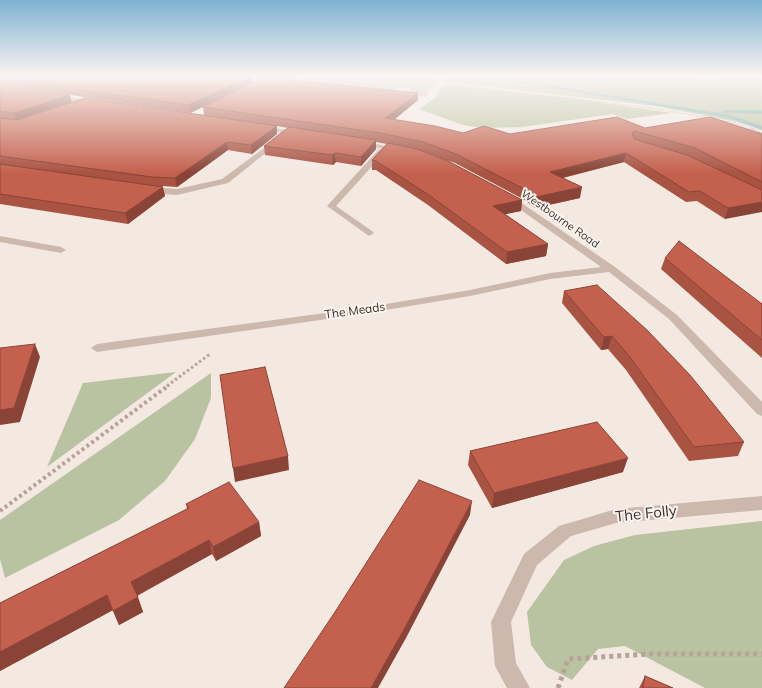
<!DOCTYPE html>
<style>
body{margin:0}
canvas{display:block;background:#f3e9e1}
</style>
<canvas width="762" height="688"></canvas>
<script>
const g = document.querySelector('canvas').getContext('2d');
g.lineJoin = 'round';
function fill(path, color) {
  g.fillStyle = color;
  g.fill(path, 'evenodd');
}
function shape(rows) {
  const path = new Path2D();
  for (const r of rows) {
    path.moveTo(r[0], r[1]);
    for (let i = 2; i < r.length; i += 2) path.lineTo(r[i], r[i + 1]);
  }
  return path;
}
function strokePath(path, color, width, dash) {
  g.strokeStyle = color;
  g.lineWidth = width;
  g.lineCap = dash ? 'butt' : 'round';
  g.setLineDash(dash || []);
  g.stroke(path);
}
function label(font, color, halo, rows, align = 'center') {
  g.font = font + ' Mulish,sans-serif';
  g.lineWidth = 4;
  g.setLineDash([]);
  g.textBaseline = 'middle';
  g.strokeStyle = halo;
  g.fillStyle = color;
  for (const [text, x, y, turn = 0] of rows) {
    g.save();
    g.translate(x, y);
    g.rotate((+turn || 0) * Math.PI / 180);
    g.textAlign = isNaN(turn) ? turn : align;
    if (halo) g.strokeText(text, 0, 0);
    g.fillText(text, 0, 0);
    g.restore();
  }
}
fill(shape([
 [268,76,689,76,716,80,720,76,762,76,762,130,738,122,655,106,457,83,445,81,439,78,427,93,411,92,409,90,410,88,402,87,390,90],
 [448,85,576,99,672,113,627,119,613,114,522,127,482,128,463,125,419,109,435,98,441,87],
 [176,372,47,467,83,383],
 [211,373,211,398,195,439,165,481,119,520,5,578,0,559,0,520],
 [762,521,762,688,705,688,625,646,598,649,572,680,547,667,531,645,527,612,564,560,594,546,635,535]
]), '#bac3a1');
fill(shape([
 [467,76,482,76,542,84,730,115,762,126,762,130,729,118,542,86,467,76],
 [723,110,762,110,762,114,721,113,723,110]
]), '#80b0ae');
strokePath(shape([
 [559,76,613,80,638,85,680,86,732,92,743,91,740,88,748,84,762,83],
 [748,76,762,86],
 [440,83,652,108,736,123,753,130]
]), '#b8a297', 1, [1, 1]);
strokePath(shape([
 [750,128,762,133]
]), '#b8a297', 2, [1, 1]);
strokePath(shape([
 [167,386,210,354]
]), '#b8a297', 3, [2.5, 2.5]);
strokePath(shape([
 [0,511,169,385]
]), '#b8a297', 4, [3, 3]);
strokePath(shape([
 [558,688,568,659,651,654,762,654]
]), '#b8a297', 5, [4, 4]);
fill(shape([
 [379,149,386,151,336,206,372,231,374,233,369,236,327,206,379,149],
 [0,236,61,247,66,250,61,253,0,242,0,236]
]), '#ccb8ad');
fill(shape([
 [253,76,270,76,280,79,277,81,253,76],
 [400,91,426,93,429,95,426,97,402,94,400,91],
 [54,94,93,101,96,103,93,105,52,97,54,94],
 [261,126,301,132,304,134,301,136,259,129,259,127,261,126],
 [276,139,282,140,228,183,177,195,148,193,144,190,148,187,177,189,222,179,276,139],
 [357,141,400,148,404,150,400,152,360,145,356,143,357,141],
 [507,193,615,267,677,315,762,402,762,416,757,414,669,319,609,272,550,279,470,296,362,314,97,352,91,348,97,344,362,308,470,290,550,273,601,267,504,198,503,196,507,193],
 [762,496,762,510,616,523,571,536,537,565,511,622,516,663,530,688,507,688,495,666,491,622,524,554,559,526,616,509,762,496]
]), '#ccb8ad');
fill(shape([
 [0,76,252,76,253,83,418,100,394,120,463,133,510,134,645,128,762,134,762,202,725,219,697,201,686,202,624,162,563,178,580,198,535,208,523,199,455,163,420,151,522,200,521,211,504,214,548,244,546,256,506,264,428,205,376,170,372,170,372,160,387,144,376,142,376,149,361,166,336,162,333,165,265,155,264,146,288,128,277,126,277,134,252,154,228,150,177,187,162,186,165,196,128,224,0,204,0,82,72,102,204,115,203,107,215,101,190,113,77,96,0,81],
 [665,258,762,304,762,358,661,269],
 [564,291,744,442,738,456,689,461,626,370,608,349,601,350,562,303],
 [470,451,623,472,492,508,468,465],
 [186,504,259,522,261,536,216,561,212,554,137,596,143,612,119,625,113,610,0,671,0,603,187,509],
 [645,676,673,688,639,688]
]), '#a95343');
fill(shape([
 [251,76,252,76,253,83,190,113,188,105],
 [418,93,418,100,385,127,385,118],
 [70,95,72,103,17,121,14,113],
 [277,126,277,134,252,154,251,145],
 [376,140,376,149,361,166,361,157],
 [227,142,228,150,177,187,175,178],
 [335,153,336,162,333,165,332,155],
 [626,153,624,162,549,181,550,172],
 [163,187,165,196,128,224,125,213],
 [582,187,580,198,535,208,536,197],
 [522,200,521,211,492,217,493,206],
 [762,202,762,212,725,219,728,208],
 [548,244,546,256,506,264,507,252],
 [612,336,608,349,601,350,604,337],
 [35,344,40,357,20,422,0,425,0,410],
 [288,456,289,470,235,482,233,468],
 [628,458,623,472,492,508,494,493],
 [472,501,470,515,406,638,378,688,371,688],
 [259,522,261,536,216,561,213,547],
 [209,540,212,554,136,596,131,582],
 [107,595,113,610,0,671,0,652],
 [138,597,143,612,119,625,113,611]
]), '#894437');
const building = shape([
 [9,76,251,76,188,105,75,89,9,76],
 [264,77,418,93,385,118,435,126,463,133,484,126,510,134,617,117,645,128,710,117,762,134,762,182,695,148,635,131,632,133,634,139,687,155,762,190,762,202,728,208,700,191,689,192,626,153,550,172,582,187,536,197,524,189,456,154,423,142,380,133,203,107,264,77],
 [0,82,70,95,14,113,0,111,0,82],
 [85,98,277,126,251,145,227,142,175,178,152,177,0,156,0,118,17,120,85,98],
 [289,127,376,140,361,157,335,153,332,155,264,146,289,127],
 [388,143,417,149,448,161,522,200,493,206,548,244,507,252,429,195,376,161,372,160,388,143],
 [0,164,163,187,125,213,0,194,0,164],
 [679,241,762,304,762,340,665,258,679,241],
 [597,285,647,330,690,375,744,442,694,447,630,357,612,336,604,337,564,291,597,285],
 [35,344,14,408,0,410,0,348,35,344],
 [265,367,288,456,233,468,220,375,265,367],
 [597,422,628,458,494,493,470,451,597,422],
 [419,480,472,501,407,624,371,688,284,688,335,612,419,480],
 [229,482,259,522,213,547,209,540,131,582,138,597,113,611,107,595,0,652,0,603,189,508,186,504,229,482],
 [645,676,673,688,643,688,645,676]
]);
fill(building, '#c4614e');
strokePath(building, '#894437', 1);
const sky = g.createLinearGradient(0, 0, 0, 173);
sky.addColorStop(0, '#7eb2d1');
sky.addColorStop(0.44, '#faf5f2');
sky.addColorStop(1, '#faf5f200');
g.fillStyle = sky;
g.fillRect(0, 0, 762, 173);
label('11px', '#3a2f2b', '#faf4ee', [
 ["Westbourne Road",560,219,35]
]);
label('12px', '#3a2f2b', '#faf4ee', [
 ["The Meads",355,311,-8]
]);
label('15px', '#3a2f2b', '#faf4ee', [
 ["The Folly",646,514,-6]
]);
</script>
